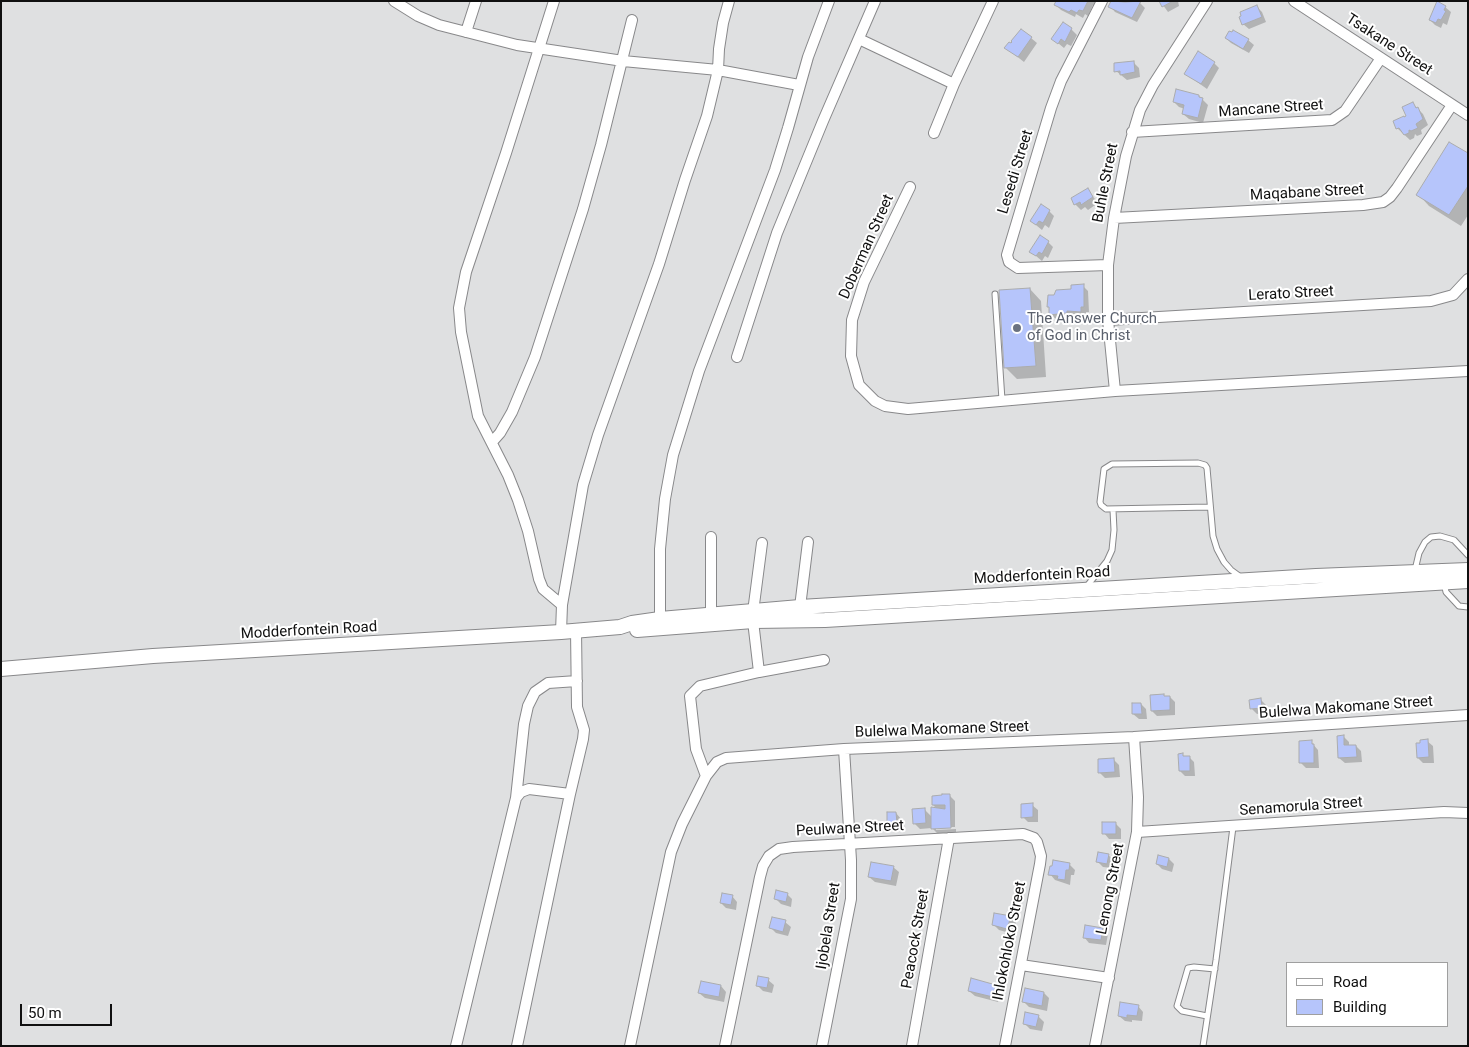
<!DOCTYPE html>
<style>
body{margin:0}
#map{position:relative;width:1469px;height:1047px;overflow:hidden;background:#dfe0e1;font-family:Roboto,sans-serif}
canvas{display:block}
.frame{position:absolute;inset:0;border:2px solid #101010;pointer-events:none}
.legend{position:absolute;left:1286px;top:962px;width:162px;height:65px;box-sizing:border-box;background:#fff;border:1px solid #9f9f9f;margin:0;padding:6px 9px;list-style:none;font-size:15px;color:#101010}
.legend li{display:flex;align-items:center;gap:10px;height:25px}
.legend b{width:25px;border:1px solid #9f9f9f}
.scale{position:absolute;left:20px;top:1004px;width:92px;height:22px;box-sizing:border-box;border:2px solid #101010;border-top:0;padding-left:6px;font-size:15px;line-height:18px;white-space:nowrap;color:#101010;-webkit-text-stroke:4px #fff;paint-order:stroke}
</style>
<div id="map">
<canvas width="1469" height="1047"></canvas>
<div class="frame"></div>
<ul class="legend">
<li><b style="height:6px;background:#fff"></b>Road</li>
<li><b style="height:14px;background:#b6c5fb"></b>Building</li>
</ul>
<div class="scale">50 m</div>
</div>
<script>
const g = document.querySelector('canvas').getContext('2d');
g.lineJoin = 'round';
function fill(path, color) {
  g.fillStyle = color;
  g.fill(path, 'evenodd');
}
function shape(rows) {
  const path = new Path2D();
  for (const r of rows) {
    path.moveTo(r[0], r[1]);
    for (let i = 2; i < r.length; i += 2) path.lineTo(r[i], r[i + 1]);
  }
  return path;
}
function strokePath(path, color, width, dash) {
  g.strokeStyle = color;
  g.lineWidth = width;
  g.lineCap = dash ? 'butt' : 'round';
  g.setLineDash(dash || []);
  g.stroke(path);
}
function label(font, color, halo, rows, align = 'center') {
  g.font = font + ' Roboto,sans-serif';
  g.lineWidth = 4;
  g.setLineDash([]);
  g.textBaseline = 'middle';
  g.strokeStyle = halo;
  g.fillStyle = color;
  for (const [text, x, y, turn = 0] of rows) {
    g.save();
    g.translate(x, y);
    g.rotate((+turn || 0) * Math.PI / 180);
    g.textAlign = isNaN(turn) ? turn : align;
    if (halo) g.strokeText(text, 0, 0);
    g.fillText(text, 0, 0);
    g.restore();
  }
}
fill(shape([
 [1057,1,1100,1,1097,7,1093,5,1088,16,1085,14,1083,18,1076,14,1075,17,1061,10,1056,5],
 [1112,1,1121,1,1125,4,1127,1,1138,1,1145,8,1137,22,1115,12,1110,6],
 [1160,1,1178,1,1179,6,1168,12],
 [1257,7,1262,12,1266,22,1249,29,1243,24,1243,16],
 [1445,7,1451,12,1447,25,1443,23,1441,28,1435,25,1430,20],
 [1071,29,1077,35,1071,46,1067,44,1064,48,1053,39],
 [1031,38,1037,43,1024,62,1006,48],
 [1226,38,1248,40,1254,45,1249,53,1231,43],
 [1134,63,1139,68,1140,77,1127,80,1116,71],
 [1214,63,1219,68,1207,89,1186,74],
 [1199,96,1208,105,1203,123,1189,119,1183,114,1185,109,1179,107,1174,102],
 [1413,104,1423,114,1428,125,1421,130,1422,134,1417,136,1415,134,1414,138,1410,140,1397,128,1408,117],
 [1468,155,1468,215,1461,226,1429,206,1418,194],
 [1088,190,1098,203,1088,210,1085,207,1081,210,1075,204],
 [1049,211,1054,216,1049,228,1045,225,1042,230,1031,221],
 [1048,242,1053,247,1048,258,1045,256,1042,261,1030,251],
 [1083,286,1088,291,1089,312,1086,312,1086,317,1072,316,1072,318,1056,319,1050,314,1057,294],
 [1030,289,1041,301,1046,377,1017,379,1005,367],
 [1165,697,1170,697,1175,702,1175,715,1157,716,1152,711],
 [1260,699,1266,705,1266,713,1257,714,1252,709],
 [1141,704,1146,709,1147,719,1139,719,1133,714],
 [1343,736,1349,742,1349,746,1356,746,1361,751,1362,762,1345,763,1339,758],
 [1427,741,1433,746,1434,763,1423,763,1418,758],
 [1311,742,1318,750,1319,768,1306,768,1301,763],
 [1182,755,1185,757,1189,757,1194,762,1195,776,1185,776,1180,771],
 [1114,760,1119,765,1120,777,1105,778,1099,772],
 [949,795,955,801,955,827,936,827,936,830,956,829,956,833,938,834,932,828,920,829,914,823,925,810,932,817,938,810,933,805],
 [1032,805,1038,810,1038,822,1028,822,1023,817],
 [896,813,901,819,902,828,894,829,889,823],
 [1116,824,1121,829,1121,839,1109,839,1104,833],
 [1108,855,1114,860,1112,868,1103,867,1097,861],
 [1169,859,1174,864,1172,872,1162,869,1157,864],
 [1069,864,1075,870,1074,875,1071,875,1070,885,1055,880,1050,874],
 [893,867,899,872,896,886,875,882,869,877],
 [787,894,792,899,791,907,781,904,776,899],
 [732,896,737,902,736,910,726,908,721,903],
 [1010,917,1016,922,1013,934,999,930,993,924],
 [785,922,791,927,788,936,776,933,770,927],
 [1103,929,1108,934,1106,945,1089,943,1084,937],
 [768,980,774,985,772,993,763,991,758,986],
 [721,986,726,992,724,1002,705,998,699,993],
 [995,986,1000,992,998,1002,975,996,969,991],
 [1044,993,1049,998,1047,1011,1029,1007,1024,1002],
 [1138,1006,1143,1012,1142,1021,1132,1020,1132,1022,1125,1021,1119,1016],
 [1038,1016,1044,1022,1042,1031,1030,1029,1024,1023]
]), '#0003');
const building = shape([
 [1056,1,1088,1,1083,11,1079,10,1077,13,1071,10,1069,12,1054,5,1056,1],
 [1111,1,1125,2,1141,1,1132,18,1108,7,1111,1],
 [1159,1,1173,1,1162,7,1159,1],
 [1437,1,1446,6,1444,10,1446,11,1441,20,1438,19,1436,23,1429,20,1437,1],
 [1257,5,1262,17,1242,25,1239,17,1241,16,1240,12,1257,5],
 [1063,22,1072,28,1065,42,1061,39,1058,44,1051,39,1063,22],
 [1021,29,1032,37,1018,57,1004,48,1009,42,1011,43,1012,42,1011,41,1021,29],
 [1233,30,1249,39,1243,49,1225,38,1229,31,1232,32,1233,30],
 [1198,51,1215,62,1201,84,1184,74,1198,51],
 [1134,61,1135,72,1120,75,1120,71,1114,72,1114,63,1134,61],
 [1176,89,1199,95,1199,97,1203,98,1198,118,1182,114,1184,105,1173,102,1176,89],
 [1413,102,1416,108,1418,107,1423,119,1416,124,1418,128,1411,131,1409,130,1409,133,1404,135,1399,128,1396,129,1393,121,1404,116,1404,117,1406,116,1402,107,1413,102],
 [1449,142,1468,153,1468,186,1449,215,1416,195,1449,142],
 [1088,188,1093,197,1081,205,1080,202,1074,205,1071,198,1088,188],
 [1041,204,1050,210,1043,223,1039,221,1036,225,1030,221,1041,204],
 [1040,235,1049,241,1042,254,1039,252,1036,256,1029,252,1040,235],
 [1084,284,1084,307,1081,307,1081,312,1067,311,1067,313,1049,315,1049,307,1047,307,1048,295,1054,295,1056,290,1071,289,1071,285,1084,284],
 [1030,288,1036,366,1004,368,999,290,1030,288],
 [1164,694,1164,696,1170,696,1170,710,1151,711,1150,695,1164,694],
 [1261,698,1262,708,1250,709,1249,700,1261,698],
 [1132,703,1141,703,1142,714,1132,714,1132,703],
 [1344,735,1344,745,1356,745,1357,757,1338,758,1337,736,1344,735],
 [1428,739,1429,757,1417,758,1416,743,1420,743,1420,740,1428,739],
 [1312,740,1312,744,1314,744,1314,763,1299,763,1299,741,1312,740],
 [1183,753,1183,756,1190,756,1190,771,1179,771,1178,754,1183,753],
 [1114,758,1115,772,1098,773,1098,759,1114,758],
 [942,794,950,794,951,828,931,829,931,807,945,809,945,805,932,805,932,796,942,795,942,794],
 [1033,803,1033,817,1021,818,1021,804,1033,803],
 [925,808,926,823,913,824,912,809,925,808],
 [887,812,896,812,897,823,887,824,887,812],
 [1102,822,1116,822,1116,834,1102,834,1102,822],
 [1098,852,1109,854,1107,864,1096,862,1098,852],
 [1158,855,1169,858,1167,867,1156,864,1158,855],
 [1053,860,1070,863,1069,870,1066,870,1065,880,1057,879,1058,876,1048,875,1050,866,1052,866,1053,860],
 [871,862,894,866,891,881,868,877,871,862],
 [776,890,788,893,786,902,774,899,776,890],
 [722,893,733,895,731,905,720,903,722,893],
 [994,913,1011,916,1007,929,992,925,994,913],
 [772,917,786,920,783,932,769,928,772,917],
 [1085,925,1103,928,1101,940,1083,938,1085,925],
 [758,976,769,978,767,988,756,986,758,976],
 [971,978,996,985,993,997,968,991,971,978],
 [701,981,721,985,719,997,698,993,701,981],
 [1025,988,1044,992,1042,1006,1022,1002,1025,988],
 [1120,1002,1139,1005,1137,1016,1127,1015,1127,1018,1118,1016,1120,1002],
 [1025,1012,1039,1015,1036,1027,1023,1024,1025,1012]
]);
fill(building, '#b6c5fb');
strokePath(building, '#abacad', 1);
const service = shape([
 [995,294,1002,400],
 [1210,507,1106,509,1101,505,1100,502,1104,469,1112,464,1198,463,1205,465,1207,468,1213,536,1217,549,1224,562,1231,570,1242,578],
 [1415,570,1419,553,1425,542,1431,537,1440,536,1454,540,1468,555],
 [1444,583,1446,592,1459,606,1468,607],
 [1087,586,1107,561,1112,550,1114,530,1113,510],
 [1207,1016,1182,1011,1177,1006,1188,968,1194,967,1215,969],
 [1203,1046,1216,960,1233,827]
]);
const minor = shape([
 [394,1,418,16,439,25,517,45,623,61,718,70,799,85],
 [554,1,506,153,466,272,459,308,461,332,478,416,508,475,518,500,528,531,539,579,543,589,562,605],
 [1102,1,1061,81,1051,108,1007,255,1009,262,1018,268,1108,265],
 [1294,1,1468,115],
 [466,32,476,1],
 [859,39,954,84],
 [1132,132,1332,120,1345,111,1381,58],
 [934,133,954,84,993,1],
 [910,187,864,282,852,320,851,356,859,385,875,401,885,406,908,409,1115,391,1468,371],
 [1114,218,1363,205,1383,202,1390,197,1397,188,1452,105],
 [1108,320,1431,301,1453,295,1468,279],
 [737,357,777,233,823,121,875,1],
 [1115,391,1108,320,1108,265,1114,218,1126,156,1140,110,1153,85,1207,1],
 [492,442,500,433,512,412,535,357,583,209,601,145,632,20],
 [711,537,711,614],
 [800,607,808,542],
 [753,612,762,543],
 [660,619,660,549,665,499,673,455,699,371,775,170,788,128,808,57,829,1],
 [753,621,759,672],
 [561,632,562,605,583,485,598,435,659,264,685,180,707,116,718,70,719,49,723,23,729,1],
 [706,776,696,749,690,696,700,686,759,672,824,660],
 [516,798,524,724,528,706,535,692,548,683,577,681],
 [1137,832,1444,812,1468,813],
 [1021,965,1109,978],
 [456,1046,516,798,521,792,529,789,570,794],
 [517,1046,570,794,583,739,584,730,577,707,576,630],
 [630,1046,671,852,682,824,706,776,717,762,726,758,844,749,1134,737,1468,715],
 [725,1046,760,877,763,866,769,856,779,849,793,847,1023,834,1034,838,1037,842,1041,856,1040,864,1005,1046],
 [822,1046,851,899,851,860,844,749],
 [912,1046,949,838],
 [1095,1046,1137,832,1138,797,1134,737]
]);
const secondary = shape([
 [637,630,753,621,825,620,1468,581],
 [1,669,153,656,561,632,620,627,632,623,660,619,800,607,1316,576,1468,570]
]);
strokePath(service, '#88888a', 7);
strokePath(minor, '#88888a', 12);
strokePath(secondary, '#88888a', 16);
strokePath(service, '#fff', 5);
strokePath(minor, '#fff', 10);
strokePath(secondary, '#fff', 14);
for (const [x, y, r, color] of [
 [1017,328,5,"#6b7280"]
]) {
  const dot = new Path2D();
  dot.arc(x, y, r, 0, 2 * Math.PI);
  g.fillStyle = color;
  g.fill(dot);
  strokePath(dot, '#fff', 2);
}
label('15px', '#101010', '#fff', [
 ["Tsakane Street",1389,45,33],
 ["Mancane Street",1271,109,-4],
 ["Lesedi Street",1016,172,-73],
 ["Buhle Street",1106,183,-79],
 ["Maqabane Street",1307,193,-3],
 ["Doberman Street",867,247,-66],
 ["Lerato Street",1291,294,-3],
 ["Modderfontein Road",1042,576,-3],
 ["Modderfontein Road",309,631,-3],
 ["Bulelwa Makomane Street",1346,708,-4],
 ["Bulelwa Makomane Street",942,730,-2],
 ["Senamorula Street",1301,807,-4],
 ["Peulwane Street",850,829,-3],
 ["Lenong Street",1111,889,-79],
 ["Ijobela Street",829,926,-81],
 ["Peacock Street",916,939,-80],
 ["Ihlokohloko Street",1010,941,-79]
]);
label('15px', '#5b616d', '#fff', [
 ["The Answer Church",1027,319],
 ["of God in Christ",1027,336]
], 'left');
</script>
